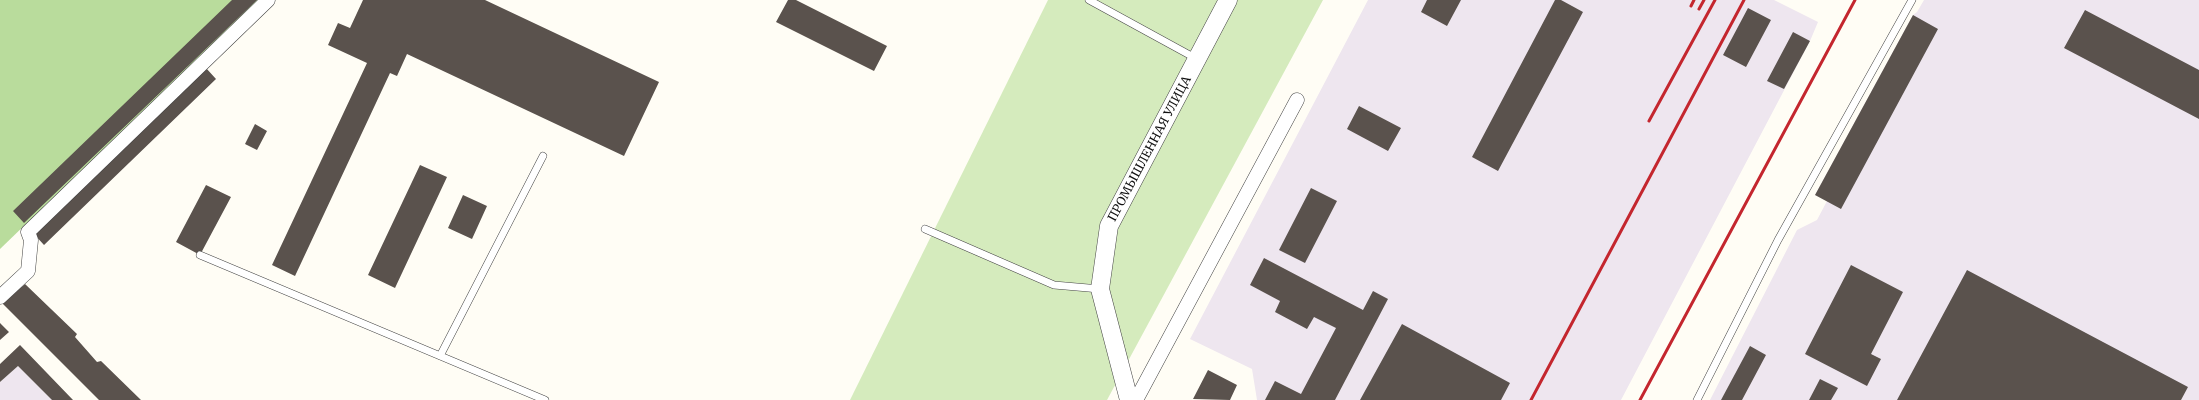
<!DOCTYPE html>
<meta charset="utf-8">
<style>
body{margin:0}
canvas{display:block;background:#fffdf5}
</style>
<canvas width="2199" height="400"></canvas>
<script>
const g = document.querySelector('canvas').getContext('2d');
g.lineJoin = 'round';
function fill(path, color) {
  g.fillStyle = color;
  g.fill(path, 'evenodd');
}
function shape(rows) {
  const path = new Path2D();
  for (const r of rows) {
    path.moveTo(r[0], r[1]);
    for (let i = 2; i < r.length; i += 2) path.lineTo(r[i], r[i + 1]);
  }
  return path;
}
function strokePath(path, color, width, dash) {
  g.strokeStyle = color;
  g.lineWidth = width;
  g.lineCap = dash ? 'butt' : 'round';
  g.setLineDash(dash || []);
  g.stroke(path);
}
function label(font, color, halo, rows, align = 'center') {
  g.font = font + ' Merriweather,serif';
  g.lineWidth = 4;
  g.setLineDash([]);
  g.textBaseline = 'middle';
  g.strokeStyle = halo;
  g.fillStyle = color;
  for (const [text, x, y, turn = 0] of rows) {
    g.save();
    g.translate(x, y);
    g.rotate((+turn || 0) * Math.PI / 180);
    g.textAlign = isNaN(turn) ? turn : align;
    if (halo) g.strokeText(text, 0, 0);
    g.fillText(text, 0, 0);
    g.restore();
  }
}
fill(shape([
 [1368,0,1774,0,1818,22,1810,41,1621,400,1257,400,1252,369,1190,339],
 [1924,0,2199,0,2199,400,1710,400,1797,230,1817,220,1827,201,1815,195,1913,15,1917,12],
 [18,366,52,400,0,400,0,382]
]), '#eee6ef');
fill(shape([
 [1048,0,1323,0,1107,400,850,400]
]), '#d5ebbd');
fill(shape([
 [0,0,258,0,0,249]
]), '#b9dc9c');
fill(shape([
 [232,0,257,0,24,223,13,211],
 [363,0,485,0,659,82,624,156,407,54,397,76,390,73,295,276,272,265,367,63,328,45,338,23,350,28],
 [788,0,796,0,887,46,874,71,776,22],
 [1427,0,1461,0,1447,26,1421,12],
 [1555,0,1561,0,1583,12,1498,171,1472,157],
 [1748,8,1771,20,1746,67,1723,55],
 [2085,10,2199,70,2199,119,2064,48],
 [1913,15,1938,29,1841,209,1815,195],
 [1793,32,1810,41,1784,89,1767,81],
 [206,68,216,79,44,245,34,234],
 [1359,106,1401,128,1388,151,1347,129],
 [255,124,267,131,257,150,245,144],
 [420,165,447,177,395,288,368,275],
 [206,185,231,197,200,255,176,242],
 [1311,188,1337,201,1305,263,1279,250],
 [463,195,487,206,472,239,448,228],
 [1264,258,1363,310,1373,291,1388,299,1335,400,1265,400,1275,381,1301,394,1336,328,1314,317,1307,329,1275,312,1280,301,1250,285],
 [1851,265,1903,292,1871,354,1881,359,1867,386,1805,354],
 [1967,270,2188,387,2181,400,1897,400],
 [25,284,77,334,75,337,97,362,101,361,141,400,99,400,2,303],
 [0,323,9,332,0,340],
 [1402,324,1510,383,1501,400,1360,400],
 [20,345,73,400,52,400,18,366,0,382,0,364],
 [1750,346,1766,355,1742,400,1721,400],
 [1208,370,1237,385,1230,400,1193,399],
 [1820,379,1838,388,1831,400,1809,400]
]), '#5a524d');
const service = shape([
 [1089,0,1197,59],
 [925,229,1054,285,1100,289],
 [200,255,545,400],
 [440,356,543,156],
 [1697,400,1778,240,1912,0]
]);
const minor = shape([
 [0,297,28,271,31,240,28,232,268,0],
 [1136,400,1297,100]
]);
const tertiary = shape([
 [1129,400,1100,289,1109,226,1228,0]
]);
strokePath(service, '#444', 8);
strokePath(minor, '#444', 15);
strokePath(tertiary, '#444', 19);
strokePath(service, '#fff', 7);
strokePath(minor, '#fff', 14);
strokePath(tertiary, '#fff', 18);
strokePath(shape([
 [1691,6,1694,0],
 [1699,9,1704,0],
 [1649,121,1715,0],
 [1531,400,1744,0],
 [1640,400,1855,0]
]), '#c4262e', 3);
label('12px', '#111', '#fff', [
 ["ПРОМЫШЛЕННАЯ УЛИЦА",1150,149,-62]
]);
</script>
